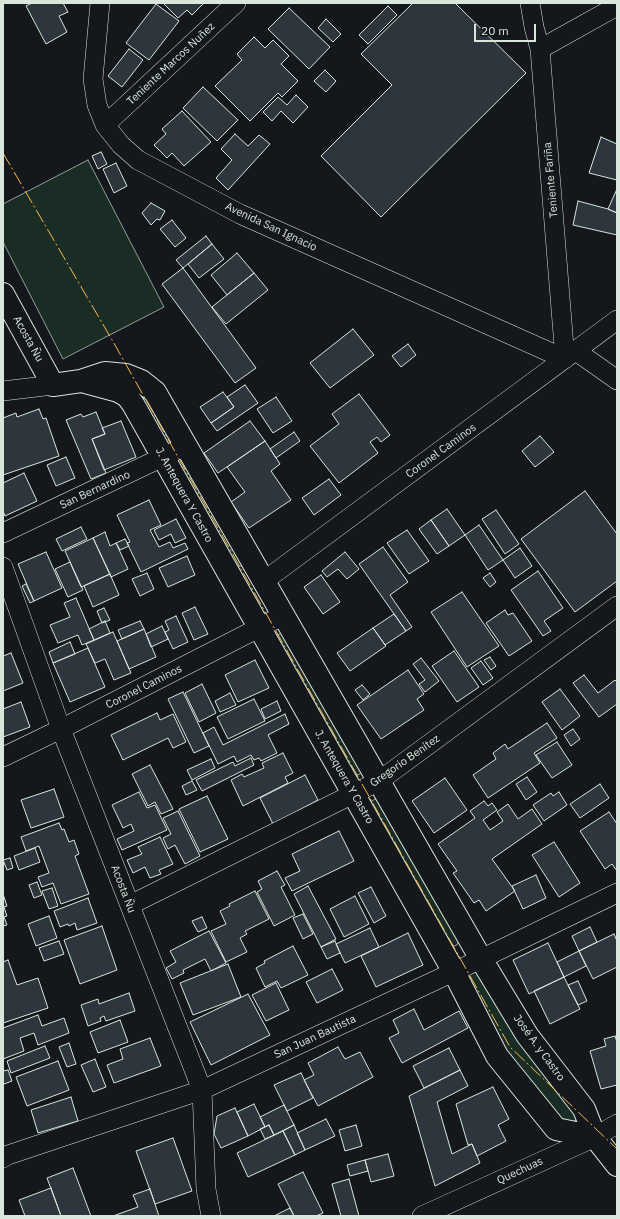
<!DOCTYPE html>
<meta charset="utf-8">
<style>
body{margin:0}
#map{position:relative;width:620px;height:1219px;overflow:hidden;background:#14181c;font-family:"IBM Plex Sans",sans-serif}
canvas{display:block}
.frame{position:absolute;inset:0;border:4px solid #d8e6dc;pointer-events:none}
.scale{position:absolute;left:474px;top:24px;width:62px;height:18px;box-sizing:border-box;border:2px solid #d8e6dc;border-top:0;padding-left:5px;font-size:12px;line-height:14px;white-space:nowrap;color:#d8e6dc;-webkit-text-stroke:3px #14181c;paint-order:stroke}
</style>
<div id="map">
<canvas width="620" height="1219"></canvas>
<div class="frame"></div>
<div class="scale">20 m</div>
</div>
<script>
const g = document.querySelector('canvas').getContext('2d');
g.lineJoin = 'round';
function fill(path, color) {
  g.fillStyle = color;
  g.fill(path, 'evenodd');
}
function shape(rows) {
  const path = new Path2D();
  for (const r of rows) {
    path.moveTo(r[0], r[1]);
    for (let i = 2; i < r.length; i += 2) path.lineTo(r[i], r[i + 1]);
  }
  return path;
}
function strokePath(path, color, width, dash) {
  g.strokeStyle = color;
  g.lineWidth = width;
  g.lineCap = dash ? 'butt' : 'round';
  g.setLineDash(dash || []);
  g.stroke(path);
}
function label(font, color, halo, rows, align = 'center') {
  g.font = font + ' "IBM Plex Sans",sans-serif';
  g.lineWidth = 3;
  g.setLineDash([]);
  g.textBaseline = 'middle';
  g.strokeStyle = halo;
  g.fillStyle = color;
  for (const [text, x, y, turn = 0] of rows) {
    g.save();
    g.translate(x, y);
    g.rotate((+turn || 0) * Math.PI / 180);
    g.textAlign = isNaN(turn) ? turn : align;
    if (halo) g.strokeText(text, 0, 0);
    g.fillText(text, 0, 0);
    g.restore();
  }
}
const green = shape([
 [88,160,164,307,63,359,3,242,3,204,88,160],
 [186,465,243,564,242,566,237,567,181,469,186,465],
 [281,633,282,633,361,772,360,774,357,775,354,774,276,636,281,633],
 [375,799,377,799,459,941,457,945,454,946,452,945,371,803,372,801,375,799],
 [474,968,578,1119,573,1122,569,1122,561,1118,502,1051,467,974,474,968]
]);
fill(green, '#1a2d24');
strokePath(green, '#939e99', 1);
const building = shape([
 [32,3,63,3,68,12,59,16,67,32,46,44,26,6,32,3],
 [163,3,204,3,192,15,187,10,178,18,163,3],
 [413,3,455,3,526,73,381,217,321,156,392,85,361,54,413,3],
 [156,4,179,21,149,60,126,43,156,4],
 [388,6,397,15,368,44,359,35,388,6],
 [289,8,330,47,309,69,268,29,289,8],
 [326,19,341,34,333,42,318,28,326,19],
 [254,37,265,48,273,40,289,56,281,64,298,81,282,97,278,93,250,121,215,86,242,60,237,54,254,37],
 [129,49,143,60,122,87,108,76,129,49],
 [325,70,336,81,326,92,314,81,325,70],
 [203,87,238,120,217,141,183,108,203,87],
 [296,95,308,107,293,123,281,111,272,121,263,112,278,97,287,105,296,95],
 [182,111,211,142,184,166,172,153,167,158,154,145,166,134,162,129,182,111],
 [235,134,248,146,259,135,270,144,228,190,216,178,232,160,221,149,235,134],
 [601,137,617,144,617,180,589,173,601,137],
 [101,152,107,164,98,169,92,156,101,152],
 [116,163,127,186,114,193,103,169,116,163],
 [617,189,617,213,608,209,617,189],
 [578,201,608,209,617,213,617,235,573,225,578,201],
 [151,203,165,211,160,220,157,219,151,225,142,213,151,203],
 [172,220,186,238,175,247,160,229,172,220],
 [206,236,212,244,183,268,176,260,206,236],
 [212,244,224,259,199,278,188,264,212,244],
 [237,253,254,273,227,295,211,275,237,253],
 [183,268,256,368,235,383,162,284,183,268],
 [254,273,268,290,226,324,212,307,254,273],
 [353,329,374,355,330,388,310,363,353,329],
 [408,344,416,355,401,367,392,356,408,344],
 [245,385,258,403,217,431,211,423,234,407,227,397,245,385],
 [223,392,234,407,211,423,200,407,223,392],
 [359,394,390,435,381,442,377,437,370,442,378,453,339,483,310,446,339,424,332,414,359,394],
 [276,397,292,421,273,433,257,409,276,397],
 [39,409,43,419,46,418,59,456,3,475,3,418,16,413,17,417,39,409],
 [96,412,105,434,92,439,106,473,91,479,66,420,81,414,83,417,96,412],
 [121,421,136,457,104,470,92,439,105,434,102,428,121,421],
 [250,421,265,441,218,473,204,453,250,421],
 [294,432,300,441,276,458,270,449,294,432],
 [540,436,554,452,535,467,522,451,540,436],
 [265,441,280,464,271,471,291,500,249,528,231,502,245,492,227,467,265,441],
 [66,457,75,478,56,486,47,465,66,457],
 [24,473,37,501,5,516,3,511,3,483,24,473],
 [329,479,341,495,314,515,302,498,329,479],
 [585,491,617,534,617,581,575,612,521,539,585,491],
 [149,500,161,525,150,530,159,547,170,542,173,548,185,543,188,549,141,572,127,543,130,542,117,515,149,500],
 [447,509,465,535,449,546,431,520,447,509],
 [496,510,519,544,505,554,482,519,496,510],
 [176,519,186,538,175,543,171,534,159,540,154,530,176,519],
 [431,520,449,546,437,554,419,529,431,520],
 [479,525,503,560,488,570,465,535,479,525],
 [81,527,87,539,62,551,56,539,81,527],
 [407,530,429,561,409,574,387,543,407,530],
 [105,532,110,546,116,543,128,569,111,577,93,538,105,532],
 [93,538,110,574,81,587,65,551,93,538],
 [125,539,129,546,120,550,116,543,125,539],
 [383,547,408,582,390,595,412,627,406,631,359,564,383,547],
 [520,548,532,566,515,578,503,560,520,548],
 [46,552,62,588,34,601,18,564,46,552],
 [345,552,359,569,347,579,338,569,327,577,322,571,345,552],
 [187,556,195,575,168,587,159,568,187,556],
 [70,562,83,590,68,597,55,569,70,562],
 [538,571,563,608,544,621,551,631,543,636,511,590,538,571],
 [147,573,154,589,140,596,132,579,147,573],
 [490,573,496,582,490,587,483,578,490,573],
 [110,574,119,595,93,607,84,586,110,574],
 [321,575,340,602,323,614,304,587,321,575],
 [26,584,34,601,30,603,22,586,26,584],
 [462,592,499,646,467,667,431,612,462,592],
 [76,598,94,640,82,645,78,635,58,643,50,625,70,617,64,603,76,598],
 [195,607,208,634,194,640,182,613,195,607],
 [104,608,110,620,102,623,97,611,104,608],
 [505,610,508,615,513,613,532,641,509,656,486,623,505,610],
 [394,614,406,631,385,645,373,628,394,614],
 [176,616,188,642,173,649,165,632,169,630,165,621,176,616],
 [105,621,110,633,94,640,89,629,105,621],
 [140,621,144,629,122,639,118,630,140,621],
 [162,626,168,639,151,647,146,634,162,626],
 [373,628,386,646,350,671,337,653,373,628],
 [144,629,156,657,129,669,117,641,144,629],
 [113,632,131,673,114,680,105,659,95,663,86,644,113,632],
 [70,642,75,654,53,663,49,652,70,642],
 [88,648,105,687,70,702,53,663,88,648],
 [454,651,479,687,457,702,432,666,454,651],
 [11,653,23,683,3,691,3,656,11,653],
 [490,657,496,666,491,670,484,660,490,657],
 [421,658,439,681,425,692,419,684,425,680,413,664,421,658],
 [255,660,269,688,238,702,225,675,255,660],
 [481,661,493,678,483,685,471,668,481,661],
 [408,670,424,694,417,699,424,710,381,739,357,705,408,670],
 [584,675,598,693,615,680,617,682,617,704,599,717,573,683,584,675],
 [202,684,216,713,199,722,185,693,202,684],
 [362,685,370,694,363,700,355,690,362,685],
 [560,689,580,716,562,730,542,702,560,689],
 [183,692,209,746,194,753,168,699,183,692],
 [230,693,236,705,220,712,215,701,230,693],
 [254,699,265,721,228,739,217,717,254,699],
 [277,701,281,711,265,719,261,709,277,701],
 [21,702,30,727,3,737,3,709,21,702],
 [157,713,160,720,173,714,186,742,173,748,168,738,123,760,111,735,157,713],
 [285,714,289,724,268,735,277,753,261,761,259,758,254,760,251,755,237,762,234,756,218,764,203,733,214,727,223,745,285,714],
 [547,723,557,738,534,753,540,763,488,798,473,775,496,759,493,753,505,744,508,749,547,723],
 [573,729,580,739,571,746,564,735,573,729],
 [557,742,572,765,552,778,536,755,557,742],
 [283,753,293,773,285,777,288,783,243,806,231,780,242,774,244,777,264,768,262,763,283,753],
 [251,758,254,765,202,791,196,780,233,762,235,766,251,758],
 [211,759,215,768,192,780,187,770,211,759],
 [150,765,173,809,161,814,155,802,148,806,132,774,150,765],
 [305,775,318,800,273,824,260,798,305,775],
 [527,777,537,792,526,800,516,784,527,777],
 [445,778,467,810,434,833,412,801,445,778],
 [192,781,197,790,186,795,182,786,192,781],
 [600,784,609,798,580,818,570,804,600,784],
 [54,789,64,817,31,828,21,800,54,789],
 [139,792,147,808,155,805,167,830,122,850,117,839,134,831,131,824,123,828,112,805,139,792],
 [559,792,567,805,544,821,533,805,551,793,553,796,559,792],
 [207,796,228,839,200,852,179,809,207,796],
 [484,801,488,806,492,803,497,810,483,820,490,830,503,821,497,812,508,804,518,819,532,809,542,824,492,859,515,891,486,911,479,900,474,903,453,873,457,871,438,844,475,818,470,811,484,801],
 [178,811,200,856,185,864,175,845,168,849,163,838,171,834,163,818,178,811],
 [609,812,617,824,617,871,612,864,605,869,580,831,609,812],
 [59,823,62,830,64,829,69,842,74,840,79,854,75,856,89,894,61,904,53,883,42,887,38,877,49,873,39,846,26,851,21,837,59,823],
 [339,831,354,861,292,891,285,878,300,871,292,854,339,831],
 [160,837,173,864,159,870,161,874,150,878,145,867,133,873,127,860,142,854,138,847,160,837],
 [554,842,580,883,559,897,532,855,554,842],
 [35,848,40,862,19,870,14,856,35,848],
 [10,858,13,868,7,870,3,860,10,858],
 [277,871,285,885,281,887,295,915,274,926,257,892,262,889,258,881,277,871],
 [536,875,546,898,523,909,512,886,536,875],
 [37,882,42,895,34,898,29,885,37,882],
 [308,886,336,939,321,947,294,894,308,886],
 [371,887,386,916,374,923,358,893,371,887],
 [52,888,58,906,49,909,42,891,52,888],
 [255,891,269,919,245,931,247,934,240,938,247,952,226,962,211,931,226,924,220,911,230,906,229,904,255,891],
 [3,894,7,906,4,907,7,916,4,917,7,925,3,926,3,894],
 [355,896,369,924,344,937,330,909,355,896],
 [88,898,97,923,77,930,75,923,69,926,68,924,60,927,54,911,88,898],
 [303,914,313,934,303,939,293,918,303,914],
 [49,916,57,938,36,946,28,924,49,916],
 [202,917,207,928,198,932,192,921,202,917],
 [102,926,117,970,80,984,64,940,102,926],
 [590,927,597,942,579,951,572,936,590,927],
 [370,928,379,947,345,963,336,944,370,928],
 [209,931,226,963,211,971,205,959,183,970,184,973,172,979,166,968,176,962,170,951,209,931],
 [408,933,423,965,376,987,361,956,408,933],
 [614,934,617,941,617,967,593,979,579,951,614,934],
 [59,941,64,954,44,961,39,948,59,941],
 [335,941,340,953,327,959,321,947,335,941],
 [548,943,564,977,529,994,513,960,548,943],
 [293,946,308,975,281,988,277,981,265,987,256,968,265,963,264,961,293,946],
 [579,951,586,966,564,977,557,962,579,951],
 [8,960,17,985,38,978,48,1008,3,1023,3,962,8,960],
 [228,964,241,997,193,1015,180,983,228,964],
 [332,969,343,990,317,1003,306,982,332,969],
 [564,977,580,1009,550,1024,534,991,564,977],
 [578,981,587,1001,578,1005,568,985,578,981],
 [276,983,289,1010,266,1021,252,995,276,983],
 [129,993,135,1011,106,1021,104,1016,100,1018,101,1021,88,1026,81,1005,98,999,99,1004,129,993],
 [248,994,270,1035,211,1065,190,1022,248,994],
 [414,1009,424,1030,459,1011,468,1028,402,1063,389,1038,399,1033,393,1020,414,1009],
 [38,1015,42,1026,64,1018,69,1033,38,1045,34,1033,20,1038,24,1051,3,1059,3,1028,38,1015],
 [120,1020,128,1042,98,1053,90,1032,120,1020],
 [615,1036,617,1042,617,1085,601,1089,590,1051,606,1046,604,1039,615,1036],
 [150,1038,161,1066,114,1083,107,1065,123,1059,120,1049,150,1038],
 [69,1043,76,1064,67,1067,59,1047,69,1043],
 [45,1046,50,1058,11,1073,7,1061,45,1046],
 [338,1047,345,1059,360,1052,373,1077,318,1106,304,1080,314,1075,308,1063,338,1047],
 [449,1048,460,1070,424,1088,413,1066,449,1048],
 [95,1059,106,1087,93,1092,81,1065,95,1059],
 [58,1061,69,1090,27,1106,16,1077,58,1061],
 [8,1070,12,1081,4,1084,3,1081,3,1071,8,1070],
 [460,1070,468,1086,437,1102,452,1154,472,1144,480,1163,435,1186,409,1096,460,1070],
 [301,1073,313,1098,287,1111,274,1085,301,1073],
 [493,1087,509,1119,498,1125,506,1141,477,1156,472,1144,468,1145,456,1104,493,1087],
 [71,1097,78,1121,38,1133,31,1110,71,1097],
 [254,1104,265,1127,248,1136,237,1112,254,1104],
 [284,1105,294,1125,274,1135,269,1125,265,1127,260,1117,284,1105],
 [235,1108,248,1136,221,1148,214,1134,217,1116,235,1108],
 [326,1119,335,1136,305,1150,297,1133,326,1119],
 [269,1125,274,1135,265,1139,260,1129,269,1125],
 [294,1125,305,1150,295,1155,283,1131,294,1125],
 [356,1125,362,1146,345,1151,339,1130,356,1125],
 [283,1131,295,1155,248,1177,237,1153,283,1131],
 [173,1138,192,1191,155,1204,136,1151,173,1138],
 [388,1154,394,1176,371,1182,365,1160,388,1154],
 [365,1160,368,1171,350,1176,347,1165,365,1160],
 [73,1168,91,1216,61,1216,47,1178,73,1168],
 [303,1172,323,1213,316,1216,294,1216,278,1184,303,1172],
 [349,1179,359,1216,341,1216,332,1184,349,1179],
 [51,1188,61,1216,25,1216,19,1200,51,1188],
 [150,1189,159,1216,113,1216,138,1207,133,1195,150,1189],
 [290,1208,294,1216,274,1216,290,1208]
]);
fill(building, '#2c363c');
strokePath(building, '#d8e6dc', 1);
const minor = shape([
 [100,3,93,79,97,105,105,125,121,145,138,160,240,214,565,359,540,49,534,27,530,3],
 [540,49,617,6],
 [105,125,236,3],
 [576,351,617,380],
 [3,391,53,385],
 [3,533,186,446],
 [3,567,61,729,202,1090,206,1189,211,1216],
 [264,581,617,320],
 [3,757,61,729,284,615],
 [130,905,379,781,617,606],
 [3,1158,8,1155,202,1090,481,959,617,893],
 [422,1216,595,1137,617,1124]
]);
const tertiary = shape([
 [3,294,53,385,81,381,105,373,126,375,141,381,155,392,481,959,527,1035,584,1109,595,1137,617,1165],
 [81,381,118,391,127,396,133,404,454,972,497,1056,556,1129,595,1137]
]);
strokePath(minor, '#d8e6dc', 20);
strokePath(tertiary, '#d8e6dc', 24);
strokePath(minor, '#14181c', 19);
strokePath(tertiary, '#14181c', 22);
strokePath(shape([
 [3,153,115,345,510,1047,617,1149]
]), '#ffb74d', 1, [14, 3, 2, 3]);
label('11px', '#d8e6dc', '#14181c', [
 ["Teniente Marcos Nuñez",171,64,-43],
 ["Teniente Fariña",551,180,-95],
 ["Avenida San Ignacio",271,227,25],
 ["Acosta Ñu",28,339,61],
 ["Coronel Caminos",441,451,-36],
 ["San Bernardino",95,490,-25],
 ["J. Antequera Y Castro",184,495,61],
 ["Coronel Caminos",144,687,-27],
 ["Gregorio Benítez",405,761,-35],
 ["J. Antequera Y Castro",344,777,60],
 ["Acosta Ñu",123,889,69],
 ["San Juan Bautista",315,1037,-25],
 ["José A. y Castro",539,1048,54],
 ["Quechuas",520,1171,-25]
]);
</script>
